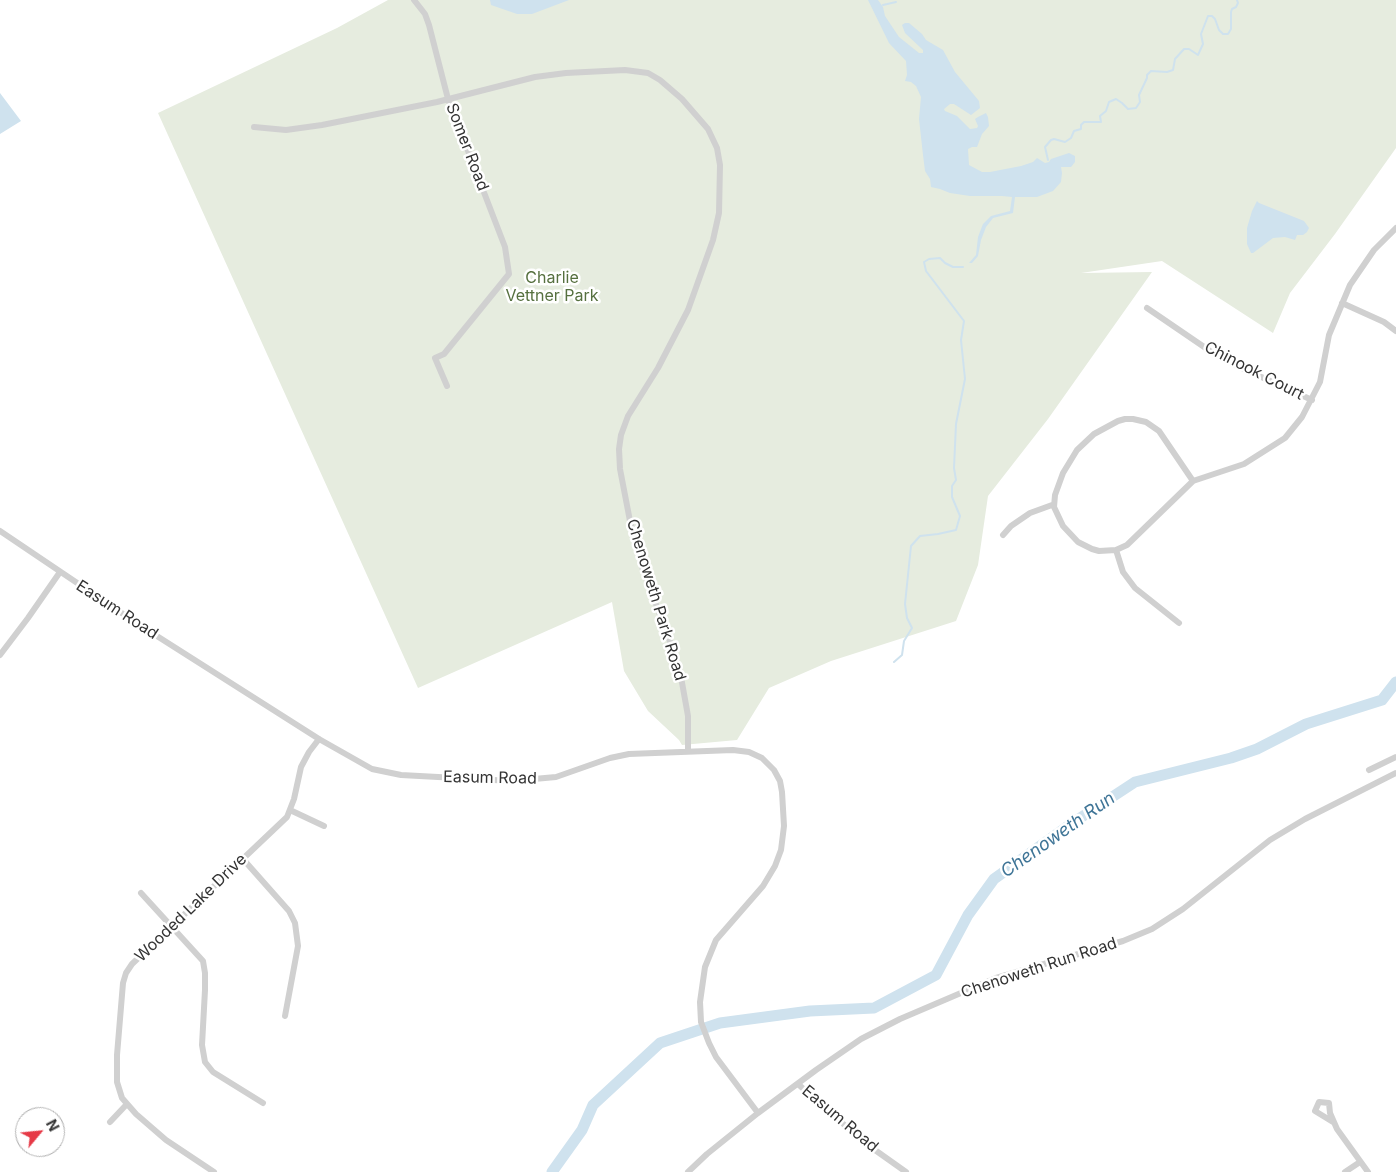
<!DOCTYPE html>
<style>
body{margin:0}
#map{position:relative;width:1396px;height:1172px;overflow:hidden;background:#fff;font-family:Inter,sans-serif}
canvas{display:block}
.north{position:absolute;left:15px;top:1107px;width:50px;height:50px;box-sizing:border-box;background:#fff;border:1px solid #adadad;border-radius:50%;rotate:62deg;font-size:14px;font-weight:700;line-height:20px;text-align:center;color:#333}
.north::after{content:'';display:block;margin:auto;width:18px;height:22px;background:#e63946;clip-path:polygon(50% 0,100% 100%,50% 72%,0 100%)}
</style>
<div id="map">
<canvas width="1396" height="1172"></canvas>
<div class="north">N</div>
</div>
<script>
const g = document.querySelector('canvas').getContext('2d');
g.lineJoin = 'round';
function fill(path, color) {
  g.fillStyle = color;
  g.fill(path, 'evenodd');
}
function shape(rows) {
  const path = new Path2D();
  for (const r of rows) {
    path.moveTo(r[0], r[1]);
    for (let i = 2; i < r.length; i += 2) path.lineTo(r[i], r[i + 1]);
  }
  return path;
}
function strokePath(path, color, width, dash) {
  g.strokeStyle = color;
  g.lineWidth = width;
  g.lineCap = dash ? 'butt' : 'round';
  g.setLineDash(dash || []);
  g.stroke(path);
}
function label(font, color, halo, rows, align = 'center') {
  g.font = font + ' Inter,sans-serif';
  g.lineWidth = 5;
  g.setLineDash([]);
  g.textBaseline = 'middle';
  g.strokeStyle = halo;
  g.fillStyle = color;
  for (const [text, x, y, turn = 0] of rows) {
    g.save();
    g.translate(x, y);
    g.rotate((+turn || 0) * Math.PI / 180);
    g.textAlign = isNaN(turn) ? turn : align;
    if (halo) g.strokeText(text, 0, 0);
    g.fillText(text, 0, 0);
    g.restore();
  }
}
fill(shape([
 [388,0,1396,0,1396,148,1335,234,1290,293,1273,333,1162,261,1081,273,1152,272,1048,419,988,496,978,565,956,621,831,661,769,688,737,740,682,745,679,740,648,711,624,671,612,602,418,688,158,113,337,28]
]), '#e6ecdf');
fill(shape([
 [490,0,569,0,532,14,517,14,491,5],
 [868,0,878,0,883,7,885,16,899,37,919,53,923,53,923,50,905,33,902,25,905,23,909,23,922,34,926,40,943,50,955,72,979,101,980,108,971,115,954,104,950,104,944,109,945,111,957,116,970,129,977,128,978,126,975,119,978,117,986,113,988,117,989,126,982,134,977,147,972,147,968,149,969,165,982,172,990,172,1021,166,1033,162,1037,158,1045,163,1049,162,1051,159,1069,153,1075,156,1075,162,1071,167,1061,167,1062,173,1061,182,1053,191,1037,197,1015,197,1013,213,993,218,986,227,981,240,978,256,972,263,969,263,976,255,978,237,983,224,991,216,1010,211,1012,197,1002,196,970,196,950,193,940,189,931,187,930,179,925,171,923,155,919,119,921,97,916,86,911,82,905,81,907,75,906,61,889,43],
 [0,93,21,121,0,134],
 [1257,201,1259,203,1304,221,1309,228,1307,232,1303,235,1297,235,1295,240,1285,237,1273,238,1253,253,1251,253,1247,244,1247,228,1252,211]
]), '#cfe2ee');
strokePath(shape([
 [883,5,896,2],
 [1048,160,1045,147,1051,140,1054,139,1065,142,1071,138,1074,131,1081,129,1081,125,1084,122,1101,122,1100,116,1106,111,1109,102,1116,99,1122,103,1128,109,1136,108,1140,102,1139,95,1147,78,1147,75,1151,71,1167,72,1173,70,1175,59,1184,49,1189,49,1198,55,1203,44,1201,34,1208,16,1212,16,1215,19,1219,30,1223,34,1228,34,1231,29,1231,12,1232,9,1236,7,1238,3,1237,0],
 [894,662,902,655,904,641,912,628,907,618,905,604,911,546,920,536,938,534,956,530,960,516,952,497,952,486,956,480,954,468,956,424,965,379,961,340,964,321,926,271,924,262,929,259,940,258,945,263,953,267,963,267]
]), '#cfe2ee', 2);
strokePath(shape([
 [552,1172,582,1130,593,1105,660,1043,720,1023,810,1011,874,1008,936,975,968,915,994,879,1071,824,1135,782,1231,758,1257,749,1306,724,1382,700,1396,682]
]), '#cfe2ee', 11);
strokePath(shape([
 [414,0,425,14,429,25,448,99,505,247,509,274,444,354,435,358,447,386],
 [254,127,286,130,322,125,437,102,535,77,566,73,625,70,648,73,660,80,682,99,708,129,717,148,720,165,719,213,713,240,688,310,658,368,628,416,621,435,619,449,620,469,630,521,643,570,674,652,681,677,688,716,688,751],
 [1342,303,1384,322,1396,331],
 [1147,308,1210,351,1235,365,1312,400],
 [1193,481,1159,431,1146,422,1133,419,1125,419,1118,421,1094,434,1077,450,1063,473,1055,495,1054,507,1063,526,1078,542,1092,549,1099,551,1116,550,1127,545,1193,481,1244,464,1285,438,1302,417,1320,382,1329,335,1350,285,1374,250,1396,228],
 [0,531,138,624,319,739,372,769,401,775,512,781,556,777,610,758,629,754,733,750,749,752,762,758,774,770,780,781,782,792,784,826,781,850,775,866,763,886,716,940,705,967,700,1002,701,1022,709,1043,716,1057,758,1113],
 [1003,535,1011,526,1030,513,1052,505,1054,507],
 [1116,550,1123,572,1135,588,1179,623],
 [0,655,28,618,60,572],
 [1369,770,1396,757],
 [290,810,324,826],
 [243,859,289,911,295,923,298,946,285,1016],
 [141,893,203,961,205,973,205,990,202,1045,205,1062,213,1072,263,1103],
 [798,1084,830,1113,875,1150,906,1172],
 [110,1122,127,1104],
 [1333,1122,1315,1111,1319,1102,1329,1103,1330,1113,1337,1129,1368,1172],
 [214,1172,166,1140,136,1114,122,1098,117,1082,117,1055,123,983,126,973,132,964,287,817,294,799,301,767,309,752,319,739],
 [688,1172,707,1154,758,1113,816,1070,861,1039,900,1019,996,978,1123,941,1152,929,1183,909,1270,840,1305,819,1396,773],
 [1345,1172,1360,1162]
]), '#d0d0d0', 6);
label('16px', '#333', '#fff', [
 ["Somer Road",467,147,69],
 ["Chinook Court",1254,371,27],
 ["Chenoweth Park Road",656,600,73],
 ["Easum Road",117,610,33],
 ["Easum Road",490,778,1],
 ["Wooded Lake Drive",191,908,-44],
 ["Chenoweth Run Road",1039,968,-18],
 ["Easum Road",840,1119,40]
]);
label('16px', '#56703f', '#fff', [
 ["Charlie",552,278],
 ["Vettner Park",552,296]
]);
label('italic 18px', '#3f7597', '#fff', [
 ["Chenoweth Run",1058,835,-35]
]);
</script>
